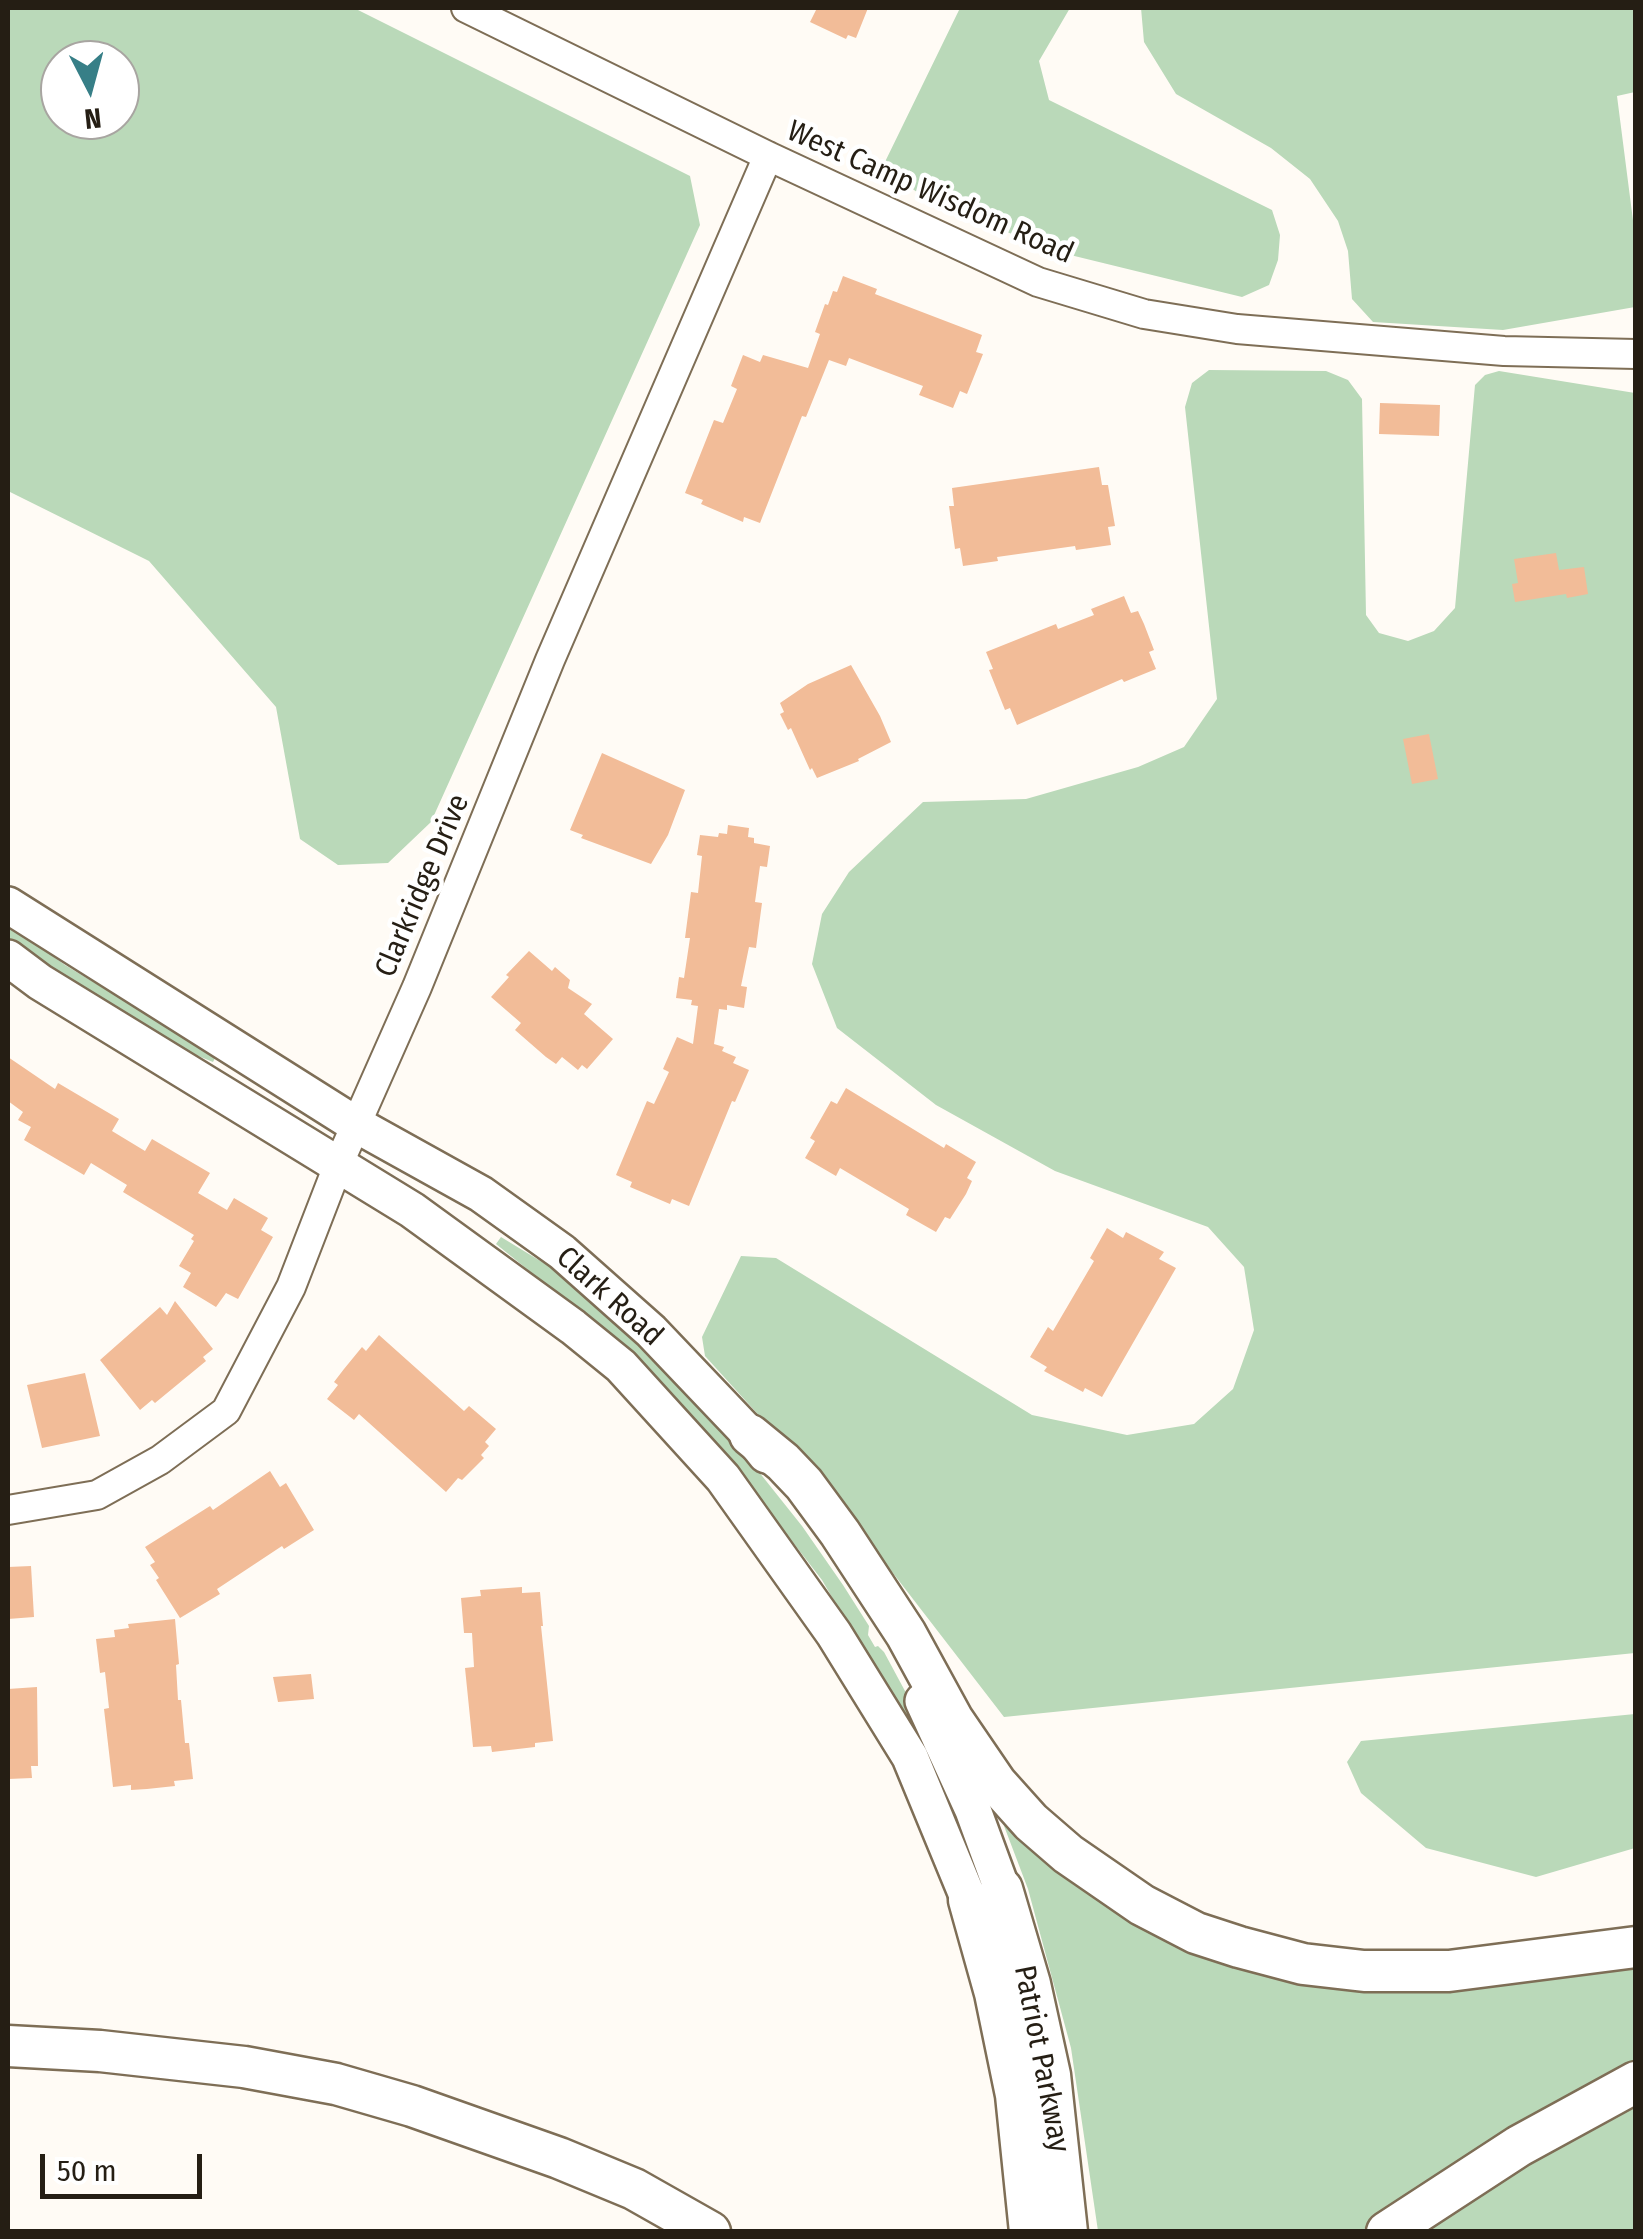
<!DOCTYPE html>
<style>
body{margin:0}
#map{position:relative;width:1643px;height:2239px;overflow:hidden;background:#fffbf5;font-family:"Fira Sans Condensed",sans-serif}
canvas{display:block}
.frame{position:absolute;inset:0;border:10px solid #251e14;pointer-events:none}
.north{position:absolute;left:40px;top:40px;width:100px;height:100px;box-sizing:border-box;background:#fff;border:2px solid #a8a5a1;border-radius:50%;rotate:174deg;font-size:28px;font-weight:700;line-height:40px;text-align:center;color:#251e14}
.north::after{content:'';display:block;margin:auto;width:35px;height:45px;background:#377f87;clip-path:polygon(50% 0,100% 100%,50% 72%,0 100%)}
.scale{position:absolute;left:40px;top:2154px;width:162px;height:45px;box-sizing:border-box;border:5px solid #251e14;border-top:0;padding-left:12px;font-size:30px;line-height:35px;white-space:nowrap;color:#251e14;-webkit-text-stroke:8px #fff;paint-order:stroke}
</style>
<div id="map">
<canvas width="1643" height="2239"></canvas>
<div class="frame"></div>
<div class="north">N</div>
<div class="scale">50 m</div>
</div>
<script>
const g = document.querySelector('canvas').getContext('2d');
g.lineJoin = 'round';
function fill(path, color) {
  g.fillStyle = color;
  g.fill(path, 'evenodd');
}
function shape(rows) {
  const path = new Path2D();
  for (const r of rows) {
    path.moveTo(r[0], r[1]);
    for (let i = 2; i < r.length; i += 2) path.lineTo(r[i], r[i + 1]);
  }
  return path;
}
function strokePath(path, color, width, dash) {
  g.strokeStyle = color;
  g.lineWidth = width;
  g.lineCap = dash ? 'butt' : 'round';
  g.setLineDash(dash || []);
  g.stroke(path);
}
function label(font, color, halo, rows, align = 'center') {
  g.font = font + ' "Fira Sans Condensed",sans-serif';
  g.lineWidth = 9;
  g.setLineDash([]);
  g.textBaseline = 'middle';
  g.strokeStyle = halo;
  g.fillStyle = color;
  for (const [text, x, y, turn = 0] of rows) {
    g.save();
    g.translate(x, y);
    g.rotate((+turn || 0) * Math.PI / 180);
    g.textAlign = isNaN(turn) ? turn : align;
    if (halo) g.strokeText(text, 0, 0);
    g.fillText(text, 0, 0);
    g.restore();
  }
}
fill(shape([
 [8,8,354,8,690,176,700,225,431,822,388,863,338,865,300,839,276,707,149,561,8,491],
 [120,60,120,120,60,120,60,60],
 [960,8,1070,8,1039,61,1049,100,1272,210,1280,235,1278,260,1269,285,1242,297,1054,251,930,201,882,168],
 [1141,8,1635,8,1635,92,1617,96,1635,236,1635,307,1503,330,1373,322,1352,299,1348,251,1338,221,1310,179,1271,148,1176,94,1144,42],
 [1209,370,1326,371,1348,380,1362,399,1366,615,1379,633,1408,641,1434,631,1455,608,1475,385,1485,375,1499,371,1635,393,1635,1653,1004,1717,842,1507,705,1356,702,1337,741,1256,776,1258,1032,1415,1127,1435,1194,1424,1233,1389,1254,1330,1244,1267,1208,1227,1055,1171,936,1105,837,1028,812,964,822,914,849,872,923,802,1026,799,1138,767,1184,747,1217,699,1185,407,1192,383],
 [8,924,65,965,216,1056,213,1062,176,1047,8,943],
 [501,1237,560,1273,666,1367,751,1462,802,1526,843,1585,869,1626,868,1635,875,1647,878,1646,884,1652,919,1717,905,1723,822,1580,727,1457,610,1336,496,1244],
 [1635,1714,1635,1848,1536,1877,1426,1848,1361,1793,1347,1762,1361,1741],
 [1001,1818,1269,1969,1635,1959,1635,2065,1440,2178,1361,2231,1098,2231,1071,2048,1028,1889],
 [1635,2100,1635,2231,1417,2232,1481,2190]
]), '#bad9b9');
fill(shape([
 [817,8,868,8,856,38,848,35,846,39,810,22],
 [843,276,877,289,875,294,982,335,976,352,983,354,967,394,960,391,953,408,919,395,923,386,849,358,846,366,829,360,806,417,802,416,760,523,744,517,743,522,701,504,703,500,685,493,714,420,723,423,737,389,731,386,743,355,760,362,763,355,808,368,820,334,815,332,825,304,828,305,833,291,837,292],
 [1380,403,1440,405,1439,436,1379,434],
 [1099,467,1102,485,1108,485,1110,497,1115,526,1108,527,1111,545,1076,550,1075,546,997,557,998,561,963,566,960,548,955,549,949,506,954,506,952,488],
 [1556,553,1559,570,1584,567,1588,594,1567,598,1566,594,1515,602,1512,584,1518,583,1514,559],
 [1124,596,1131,613,1138,611,1144,624,1154,650,1149,652,1156,669,1124,682,1122,679,1017,725,1010,708,1005,710,989,670,993,669,986,652,1056,624,1058,629,1094,615,1091,609],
 [851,665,880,716,891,742,858,759,859,761,817,778,812,768,810,770,791,728,788,730,780,714,784,712,780,703,808,684],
 [1429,734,1438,779,1412,784,1403,739],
 [602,753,685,790,668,835,651,864,581,838,583,835,570,830],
 [728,825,749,828,748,837,754,838,754,843,770,846,767,867,760,866,755,902,762,903,756,948,749,947,741,986,747,987,744,1008,727,1005,727,1010,719,1009,714,1044,724,1047,722,1051,736,1057,733,1063,749,1070,735,1102,732,1101,689,1206,672,1199,670,1204,630,1187,632,1182,616,1175,647,1101,654,1104,669,1072,663,1069,677,1037,693,1044,698,1006,691,1005,692,1000,676,998,679,977,684,978,690,938,685,938,691,892,698,893,702,856,697,855,700,835,718,837,719,833,727,834],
 [529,951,552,971,555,967,570,980,568,988,592,1004,584,1014,613,1039,587,1069,582,1065,578,1070,562,1057,556,1064,546,1057,515,1030,521,1023,491,997,509,977,506,975],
 [8,1057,55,1089,58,1083,119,1119,112,1131,145,1151,152,1139,210,1173,198,1193,227,1210,234,1198,268,1218,261,1230,273,1237,238,1299,226,1293,216,1307,183,1287,191,1273,179,1266,194,1241,191,1239,194,1235,123,1192,127,1185,91,1163,84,1175,24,1140,31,1127,18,1120,23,1112,8,1101],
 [846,1088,944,1148,946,1144,976,1162,967,1178,972,1181,966,1194,950,1219,945,1217,936,1232,906,1215,909,1209,840,1168,836,1176,805,1158,815,1141,810,1138,831,1101,837,1104],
 [1107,1228,1123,1238,1126,1232,1164,1252,1159,1259,1176,1268,1102,1397,1085,1388,1083,1392,1044,1371,1047,1367,1030,1357,1048,1327,1053,1331,1094,1261,1090,1258],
 [175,1301,213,1349,203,1357,206,1361,155,1403,152,1400,140,1410,100,1360,160,1307,167,1315],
 [379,1335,464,1411,469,1406,496,1429,485,1442,489,1446,481,1455,484,1458,462,1480,458,1478,446,1492,359,1414,354,1420,327,1399,338,1385,334,1382,344,1369,362,1347,366,1351],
 [85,1373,100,1436,42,1448,27,1385],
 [270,1471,280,1487,286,1483,314,1530,284,1549,282,1546,217,1589,220,1594,180,1618,156,1580,159,1578,150,1565,155,1562,145,1547,210,1506,213,1510],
 [31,1566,34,1617,8,1619,8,1567],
 [522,1587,522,1593,540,1592,543,1626,541,1626,553,1741,535,1743,535,1747,492,1752,491,1746,473,1747,465,1668,474,1667,472,1633,464,1633,461,1598,481,1596,480,1590],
 [175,1619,179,1664,176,1665,178,1700,181,1700,185,1743,189,1743,193,1779,174,1781,175,1786,147,1789,131,1790,131,1785,113,1787,104,1709,109,1708,105,1672,100,1673,96,1639,115,1637,114,1630,129,1628,128,1624],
 [311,1674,314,1699,278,1702,273,1677],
 [37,1687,38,1766,31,1766,32,1778,8,1779,8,1689]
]), '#f2bc98');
const minor = shape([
 [466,8,768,156,1038,282,1144,314,1237,329,1504,351,1636,354],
 [8,1510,97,1495,160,1460,226,1411,291,1287,339,1163,417,987,550,660,768,156]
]);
const major = shape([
 [8,905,355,1124,481,1194,562,1252,651,1331,750,1435,766,1455],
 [8,958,40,982,412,1210,573,1327,621,1366,723,1478,834,1634,910,1757,969,1900],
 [923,1701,973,1810,1002,1889]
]);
const highway = shape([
 [750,1435,783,1462,804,1484,840,1533,906,1634,953,1720,996,1783,1031,1822,1068,1854,1142,1905,1196,1933,1239,1947,1303,1964,1364,1971,1449,1971,1636,1947],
 [1002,1889,1030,1984,1050,2075,1067,2232],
 [969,1900,995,1993,1016,2095,1030,2232],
 [8,2046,100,2051,244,2067,336,2084,412,2106,559,2158,634,2189,710,2232],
 [1387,2232,1519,2146,1636,2082]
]);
strokePath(minor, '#7e6e56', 32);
strokePath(major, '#7e6e56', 40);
strokePath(highway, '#7e6e56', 45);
strokePath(minor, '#fff', 28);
strokePath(major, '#fff', 35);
strokePath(highway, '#fff', 40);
label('30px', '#251e14', '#fff', [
 ["West Camp Wisdom Road",930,193,24],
 ["Clarkridge Drive",423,886,-67],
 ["Clark Road",609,1297,42],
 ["Patriot Parkway",1041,2059,79]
]);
</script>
